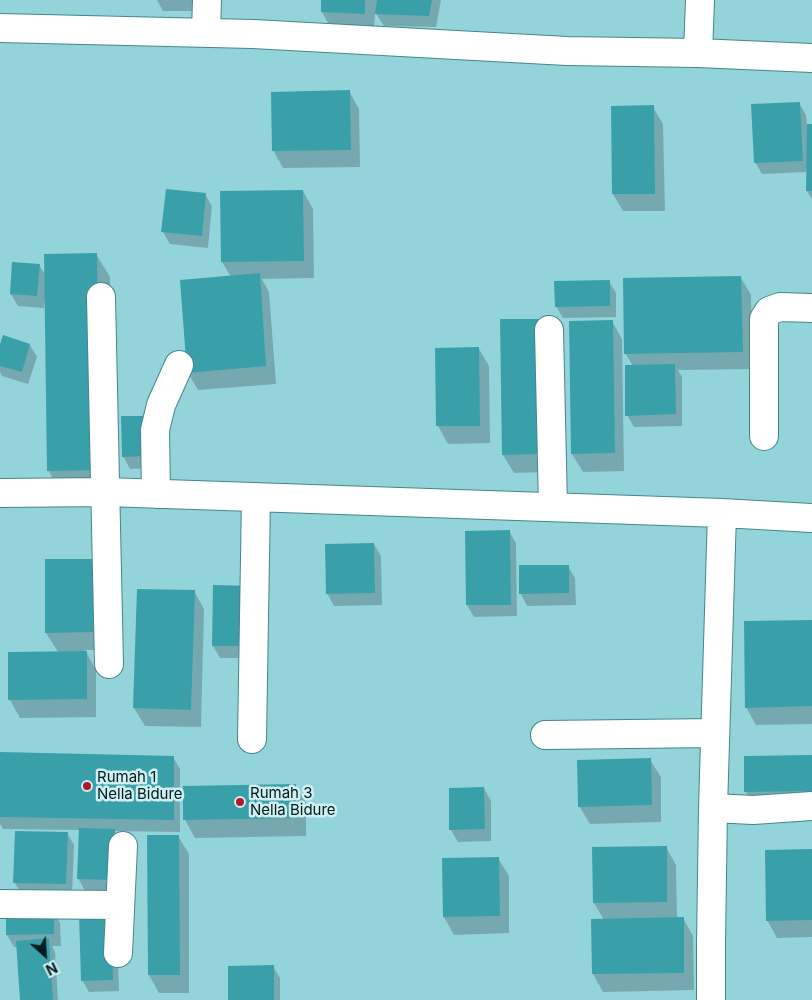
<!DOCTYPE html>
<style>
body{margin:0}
#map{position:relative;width:812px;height:1000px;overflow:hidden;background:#93d4db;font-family:Inter,sans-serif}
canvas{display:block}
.north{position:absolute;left:20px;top:930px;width:50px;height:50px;-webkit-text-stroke:4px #cfeff2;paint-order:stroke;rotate:154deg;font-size:14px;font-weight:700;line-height:20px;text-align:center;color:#001a1d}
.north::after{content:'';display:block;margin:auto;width:18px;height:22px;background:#001a1d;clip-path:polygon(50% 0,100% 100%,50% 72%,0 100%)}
</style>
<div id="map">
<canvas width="812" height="1000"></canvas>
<div class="north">N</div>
</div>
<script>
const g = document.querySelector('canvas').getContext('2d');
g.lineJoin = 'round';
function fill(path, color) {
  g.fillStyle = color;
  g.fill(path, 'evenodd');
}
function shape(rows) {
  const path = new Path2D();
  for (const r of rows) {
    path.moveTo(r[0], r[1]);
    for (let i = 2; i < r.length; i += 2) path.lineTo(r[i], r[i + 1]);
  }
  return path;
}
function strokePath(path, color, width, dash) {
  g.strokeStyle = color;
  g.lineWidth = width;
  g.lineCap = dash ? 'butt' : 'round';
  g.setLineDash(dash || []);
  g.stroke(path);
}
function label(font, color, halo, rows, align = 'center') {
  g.font = font + ' Inter,sans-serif';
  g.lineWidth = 5;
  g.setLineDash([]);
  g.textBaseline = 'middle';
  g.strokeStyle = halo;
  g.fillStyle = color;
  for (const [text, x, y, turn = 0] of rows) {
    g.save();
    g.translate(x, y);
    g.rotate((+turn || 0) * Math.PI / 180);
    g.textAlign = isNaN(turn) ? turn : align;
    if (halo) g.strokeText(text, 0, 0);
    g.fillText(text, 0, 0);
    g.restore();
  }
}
fill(shape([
 [157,0,205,0,205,11,163,11],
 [323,0,441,0,436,27,384,26,375,12,374,32,332,30,322,12],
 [349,91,359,109,360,167,283,168,273,150],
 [799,103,806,115,807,125,812,125,812,199,807,191,807,172,762,174,755,162],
 [653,107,663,124,665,211,623,211,613,194],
 [167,191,205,194,212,206,208,248,170,244,163,232],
 [303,191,313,209,314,278,262,279,269,292,276,384,198,390,188,373,231,277,222,262,222,192],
 [96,254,110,277,112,492,61,493,48,470,46,303,44,303,44,308,18,306,11,294,39,265,46,276],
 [741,278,751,295,752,369,678,370,682,377,682,426,634,427,627,415,633,366,625,353],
 [609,281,616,293,616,317,563,318,556,306],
 [501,320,550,472,514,473,503,455],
 [612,321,622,339,624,471,583,472,572,454],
 [30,345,37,357,28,384,2,376,0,372,0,348],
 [479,349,489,366,490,443,448,444,438,426,436,350],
 [122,417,155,468,130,469,123,456],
 [509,531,516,543,517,616,474,617,467,605],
 [374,544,381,556,382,605,334,606,327,593],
 [95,560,106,650,85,650,96,670,96,717,20,718,10,700,58,652,46,633],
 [568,566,575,578,576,605,527,606,521,594,520,567],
 [253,587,259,658,220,658,213,646],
 [194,591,204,609,201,727,145,726,134,708],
 [812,622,812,724,756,725,746,707],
 [0,753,173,757,180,769,180,832,115,831,122,843,119,892,85,891,78,878,80,830,3,829,0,824],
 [812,756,812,809,755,809,745,791],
 [650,760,661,777,661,822,590,824,579,806],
 [295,785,306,803,306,836,195,838,185,820,184,788],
 [484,788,491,801,491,841,458,842,451,830],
 [67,833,74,845,72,896,22,895,15,883],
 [178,836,189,854,189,993,159,993,149,975],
 [666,847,676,865,677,918,683,918,693,936,694,990,603,992,593,974,604,920,594,903,593,849],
 [812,850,812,937,777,938,767,920],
 [498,858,509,876,509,933,454,935,444,917],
 [53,911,60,923,61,946,52,946,55,952,58,1000,21,1000,18,947,14,947,7,935],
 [117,925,119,991,89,992,82,980],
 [273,966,280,978,280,1000,230,1000]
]), '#0003');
fill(shape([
 [321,0,365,0,365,14,321,12],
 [377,0,432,0,429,16,375,14],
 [350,90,351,150,272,151,271,92],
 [800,102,803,161,754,163,751,104],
 [654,105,655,194,612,194,611,106],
 [807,124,812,124,812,191,806,191],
 [166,189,206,193,202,236,161,232],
 [303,190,304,261,221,262,220,191],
 [97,253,100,470,47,471,44,254],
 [12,262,40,264,37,296,10,294],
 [260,273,266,366,187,373,180,280],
 [741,276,743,352,624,354,623,278],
 [610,280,610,306,555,307,554,281],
 [500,319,539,319,540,454,502,455],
 [613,320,615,453,571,454,569,321],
 [3,335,30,344,22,372,0,366,0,344],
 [479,347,480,426,436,426,435,348],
 [675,364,676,414,625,416,625,365],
 [121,416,148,416,148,456,122,457],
 [510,530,511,605,466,605,465,531],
 [374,543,375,593,326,594,325,544],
 [45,559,96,559,96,632,45,633],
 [519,565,569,565,569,593,519,594],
 [213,585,254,586,253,646,212,646],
 [137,589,195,590,191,710,133,708],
 [812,620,812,706,745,708,744,621],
 [87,651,87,699,8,700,8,652],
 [0,752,174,756,174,820,0,817],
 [812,755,812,791,744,792,744,756],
 [651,758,652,805,578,807,577,760],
 [296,784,296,818,183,820,183,786],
 [484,787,485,829,449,830,449,788],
 [79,828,115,829,113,880,77,879],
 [15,831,68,832,66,884,13,883],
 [147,835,179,835,180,975,148,975],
 [667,846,667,902,593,903,592,847],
 [812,849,812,920,766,921,765,850],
 [499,857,500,916,443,917,442,858],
 [54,910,54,934,6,935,6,911],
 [111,912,113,980,81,981,79,913],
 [684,917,684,973,592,974,591,919],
 [49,938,53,1000,20,1000,16,941],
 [274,965,274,1000,228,1000,228,966]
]), '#399fa9');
const minor = shape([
 [0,28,253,34,567,51,698,53,812,58],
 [206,33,207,0],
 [698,53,700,0],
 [101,297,109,664],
 [549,330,553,507],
 [764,436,764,319,769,311,780,307,812,308],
 [0,493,106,492,722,513,812,518],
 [156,494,155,430,161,405,179,365],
 [545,735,715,733],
 [252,739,256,497],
 [713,808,753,810,812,806],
 [0,904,120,905],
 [118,953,123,846],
 [711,1000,711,943,713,808,722,513]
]);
strokePath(minor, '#45868c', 30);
strokePath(minor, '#fff', 28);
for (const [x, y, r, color] of [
 [87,786,5,"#ae1b26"],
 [240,802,5,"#ae1b26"]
]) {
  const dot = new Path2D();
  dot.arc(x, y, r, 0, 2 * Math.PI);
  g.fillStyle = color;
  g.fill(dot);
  strokePath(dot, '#cfeff2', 2);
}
label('15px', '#001a1d', '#cfeff2', [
 ["Rumah 1",97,777],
 ["Nella Bidure",97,794],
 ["Rumah 3",250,793],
 ["Nella Bidure",250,810]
], 'left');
</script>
